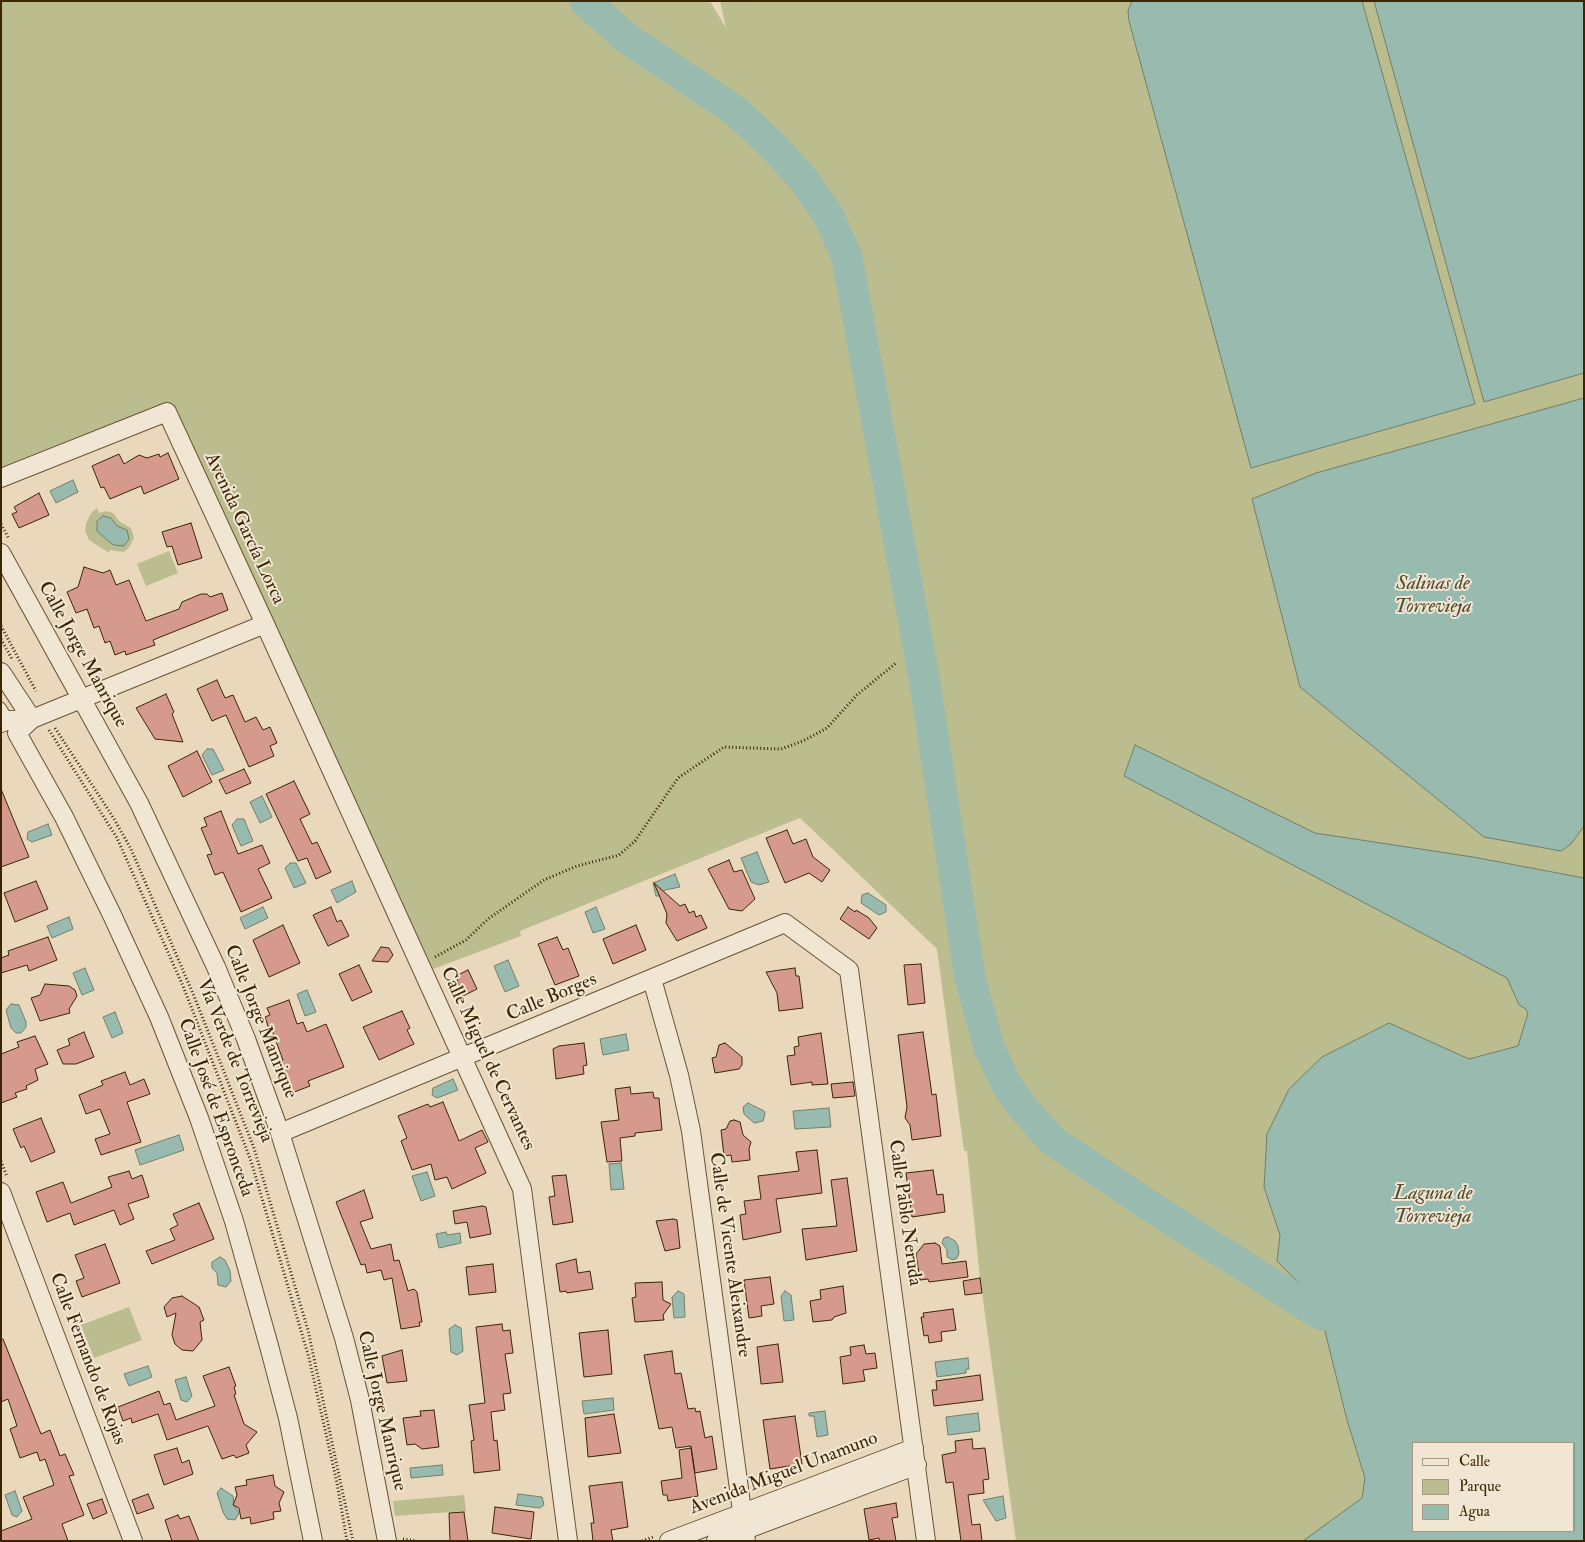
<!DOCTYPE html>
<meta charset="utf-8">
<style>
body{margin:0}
#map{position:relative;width:1585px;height:1542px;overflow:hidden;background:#ead8bd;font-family:"IM FELL Double Pica",serif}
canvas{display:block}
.frame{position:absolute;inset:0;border:2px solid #3c2602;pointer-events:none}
.legend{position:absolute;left:1412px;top:1442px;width:162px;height:90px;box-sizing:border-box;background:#f1e6d4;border:1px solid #a99980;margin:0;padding:6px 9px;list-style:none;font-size:15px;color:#3c2602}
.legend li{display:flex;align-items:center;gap:10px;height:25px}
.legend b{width:25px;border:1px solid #a99980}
</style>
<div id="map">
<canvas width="1585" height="1542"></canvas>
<div class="frame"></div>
<ul class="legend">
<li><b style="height:6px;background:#f1e6d4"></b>Calle</li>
<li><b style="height:14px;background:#bbbd8e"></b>Parque</li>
<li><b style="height:14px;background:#98baaf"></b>Agua</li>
</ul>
</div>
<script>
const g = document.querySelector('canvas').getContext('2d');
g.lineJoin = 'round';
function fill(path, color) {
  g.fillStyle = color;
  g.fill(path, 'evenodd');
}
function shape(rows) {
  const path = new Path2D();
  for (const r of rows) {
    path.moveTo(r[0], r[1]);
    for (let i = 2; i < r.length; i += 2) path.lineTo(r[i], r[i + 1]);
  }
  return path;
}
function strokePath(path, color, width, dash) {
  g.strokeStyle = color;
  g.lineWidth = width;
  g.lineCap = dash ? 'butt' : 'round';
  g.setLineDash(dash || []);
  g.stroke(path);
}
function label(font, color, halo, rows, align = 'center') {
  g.font = font + ' "IM FELL Double Pica",serif';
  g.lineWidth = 4;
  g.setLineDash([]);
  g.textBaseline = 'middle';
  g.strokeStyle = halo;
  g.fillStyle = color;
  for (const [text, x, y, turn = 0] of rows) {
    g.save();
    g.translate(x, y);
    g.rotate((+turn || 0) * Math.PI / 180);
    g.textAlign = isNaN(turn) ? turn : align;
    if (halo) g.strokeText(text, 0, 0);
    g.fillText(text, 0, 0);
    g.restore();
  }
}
fill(shape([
 [1,1,710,1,726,28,720,1,1584,1,1584,1541,1016,1541,980,1278,967,1151,964,1151,937,949,800,818,520,931,521,936,433,969,172,403,1,470],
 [1414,1443,1574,1443,1574,1531,1414,1531],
 [97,508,99,513,106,511,113,513,120,522,131,528,134,538,128,549,123,552,110,550,109,553,89,540,85,531,86,524,91,513],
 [169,551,178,573,146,586,137,564],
 [129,1307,142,1340,94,1358,81,1325],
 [464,1495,466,1511,395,1516,393,1501]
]), '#bbbd8e');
const water = shape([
 [1132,1,1362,1,1475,404,1251,468,1129,21,1128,11,1132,1],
 [1374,1,1584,1,1584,373,1484,402,1374,1],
 [1584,398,1584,826,1571,844,1561,851,1484,837,1300,687,1252,499,1316,473,1584,398],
 [73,480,78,492,56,503,50,491,73,480],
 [103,516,111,518,117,526,127,530,129,539,124,546,113,545,97,531,97,521,103,516],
 [1135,745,1315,833,1473,857,1584,878,1584,1541,1303,1541,1362,1498,1365,1478,1347,1420,1321,1315,1311,1296,1277,1261,1280,1235,1264,1187,1267,1134,1289,1089,1322,1057,1389,1023,1469,1059,1518,1046,1528,1013,1526,1009,1519,1005,1507,978,1124,776,1135,745],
 [1414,1443,1574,1443,1574,1531,1414,1531,1414,1443],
 [207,749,213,749,224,770,212,775,202,755,207,749],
 [262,796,272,817,260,823,250,802,262,796],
 [237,819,244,819,253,841,241,846,232,825,237,819],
 [48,824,52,835,32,842,27,839,28,832,48,824],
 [757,852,769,882,759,885,751,882,741,858,757,852],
 [290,863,296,863,306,883,294,888,285,868,290,863],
 [675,874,680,887,665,890,660,896,656,896,653,883,675,874],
 [352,881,356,892,337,903,331,890,352,881],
 [868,893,886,905,886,912,879,915,861,903,862,895,868,893],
 [263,907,268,918,245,929,240,918,263,907],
 [596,907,605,929,593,933,585,912,596,907],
 [69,917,73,929,52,938,47,926,69,917],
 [508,960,519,986,505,992,494,966,508,960],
 [85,968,94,990,82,995,73,973,85,968],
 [307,990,316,1012,305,1016,297,994,307,990],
 [11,1004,19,1005,26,1022,26,1027,21,1033,16,1033,11,1028,6,1010,11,1004],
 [115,1012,123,1033,112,1038,103,1017,115,1012],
 [626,1034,629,1050,603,1055,600,1039,626,1034],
 [453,1079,458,1090,437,1098,432,1095,433,1088,453,1079],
 [748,1103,764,1111,765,1114,763,1121,754,1123,744,1114,743,1107,748,1103],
 [829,1108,831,1127,795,1129,793,1111,829,1108],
 [179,1135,184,1150,140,1165,135,1150,179,1135],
 [621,1163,624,1189,611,1190,609,1164,621,1163],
 [427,1172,435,1196,421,1201,412,1176,427,1172],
 [446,1232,447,1235,460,1233,461,1243,439,1248,436,1234,446,1232],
 [948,1237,955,1241,958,1246,959,1253,957,1258,953,1260,947,1257,947,1250,942,1243,944,1238,948,1237],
 [220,1257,225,1260,230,1271,231,1281,226,1287,218,1285,217,1273,212,1268,212,1262,220,1257],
 [678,1291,684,1294,685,1317,674,1318,672,1297,678,1291],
 [785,1291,791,1295,794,1320,784,1321,781,1296,785,1291],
 [455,1325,461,1328,463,1351,457,1355,451,1352,449,1329,455,1325],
 [968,1358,969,1369,966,1369,966,1373,937,1377,935,1362,968,1358],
 [148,1366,152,1377,129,1386,124,1374,148,1366],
 [186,1377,192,1396,187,1402,181,1400,175,1380,186,1377],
 [613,1398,614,1410,584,1414,582,1401,613,1398],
 [825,1411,828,1435,817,1437,814,1416,809,1416,809,1413,825,1411],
 [978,1413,980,1431,948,1435,946,1417,978,1413],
 [442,1465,443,1475,411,1478,410,1468,442,1465],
 [221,1488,233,1496,234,1505,239,1513,235,1520,227,1519,223,1512,217,1493,221,1488],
 [15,1491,22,1511,17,1517,12,1515,5,1495,15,1491],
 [518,1494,542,1497,544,1505,540,1508,516,1505,518,1494],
 [1003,1496,1006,1518,996,1521,983,1500,1003,1496]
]);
fill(water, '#98baaf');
strokePath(water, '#737f6a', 1);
strokePath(shape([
 [585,1,625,37,737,112,776,149,803,179,829,216,847,258,925,683,970,978,989,1047,1006,1084,1023,1108,1053,1141,1145,1203,1321,1315]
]), '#98baaf', 31);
const building = shape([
 [168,453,179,479,144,494,141,486,110,499,104,487,101,488,92,466,119,454,124,464,139,455,147,458,159,454,160,457,168,453],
 [39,493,49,515,19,528,12,514,17,512,14,507,39,493],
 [191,523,202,558,178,565,172,546,167,547,162,532,191,523],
 [84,567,103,573,110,570,116,585,129,580,146,621,179,609,182,602,201,594,207,594,210,597,222,593,228,610,153,640,155,645,126,655,125,651,115,655,110,641,105,643,99,626,94,628,87,609,76,613,67,592,78,587,84,567],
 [217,680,225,698,233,695,245,722,256,717,263,730,270,727,277,743,270,746,274,756,249,767,226,715,212,721,197,689,217,680],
 [166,694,174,712,172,714,183,742,155,739,136,708,166,694],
 [197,751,212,782,183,797,168,766,197,751],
 [244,769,251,783,226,794,219,780,244,769],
 [294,781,310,814,300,819,312,844,317,842,331,872,316,879,307,858,298,861,266,794,294,781],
 [1,789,29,857,1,867,1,789],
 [221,811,238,854,262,845,270,863,258,869,272,898,241,912,223,872,215,875,207,855,212,854,201,828,207,826,204,818,221,811],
 [787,830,793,844,806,839,813,857,830,870,822,882,809,873,785,883,766,838,787,830],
 [729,860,734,872,742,870,755,899,742,911,729,909,708,869,729,860],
 [36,881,48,909,15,922,4,893,36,881],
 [654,883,680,906,685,904,689,913,694,911,696,917,701,915,707,928,677,941,666,923,667,914,654,883],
 [331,907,337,922,341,920,349,936,328,946,313,915,331,907],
 [848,907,855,912,856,910,869,918,877,928,869,939,840,919,848,907],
 [283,925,300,963,269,977,253,940,283,925],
 [636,925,646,950,613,964,603,939,636,925],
 [48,937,57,960,29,971,27,965,1,973,1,958,9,955,8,951,48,937],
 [557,937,563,950,568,948,579,976,555,985,538,944,557,937],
 [381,947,389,948,393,955,388,962,372,961,381,947],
 [921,964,925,1003,908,1005,904,965,921,964],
 [359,965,372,992,352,1001,339,974,359,965],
 [795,968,796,976,799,976,803,1008,779,1011,777,993,766,972,795,968],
 [468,970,477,989,463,996,456,976,468,970],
 [45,984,69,986,75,990,77,996,69,1009,70,1013,40,1021,31,998,40,995,45,984],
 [289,1000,297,1024,303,1022,307,1032,326,1024,344,1067,308,1081,310,1086,289,1094,277,1063,283,1060,271,1028,269,1029,265,1017,270,1015,267,1008,289,1000],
 [402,1011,410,1028,407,1030,414,1044,379,1060,363,1027,402,1011],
 [84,1032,94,1057,76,1064,63,1064,57,1050,70,1045,68,1039,84,1032],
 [923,1032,932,1095,936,1094,941,1136,912,1140,910,1125,905,1118,907,1107,898,1035,923,1032],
 [821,1033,828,1084,812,1085,812,1082,791,1085,787,1056,795,1055,794,1047,799,1046,798,1037,821,1033],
 [35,1036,48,1064,35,1069,38,1080,26,1086,27,1089,15,1093,17,1097,1,1103,1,1054,19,1047,17,1042,35,1036],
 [584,1043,587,1065,583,1066,584,1074,556,1079,553,1049,559,1046,584,1043],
 [725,1043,742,1057,742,1065,739,1069,715,1073,712,1058,716,1057,719,1045,725,1043],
 [125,1072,130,1085,144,1079,150,1094,127,1102,141,1142,101,1155,95,1139,110,1134,100,1109,86,1114,79,1095,103,1085,101,1081,125,1072],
 [853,1082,855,1096,833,1098,831,1084,853,1082],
 [630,1087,631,1094,653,1092,654,1098,659,1098,662,1130,635,1133,635,1136,620,1138,622,1161,607,1162,601,1122,619,1120,615,1089,630,1087],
 [443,1102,459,1141,482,1130,488,1142,475,1148,486,1173,452,1189,447,1177,435,1180,431,1164,412,1170,401,1141,407,1138,398,1116,428,1104,430,1107,443,1102],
 [41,1118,55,1152,31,1162,24,1146,21,1148,13,1129,41,1118],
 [734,1120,740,1122,743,1135,751,1142,749,1149,750,1160,732,1162,731,1155,724,1156,721,1130,726,1129,730,1121,734,1120],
 [817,1150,822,1193,776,1199,781,1232,743,1240,740,1215,746,1214,744,1201,761,1199,758,1176,799,1171,796,1152,817,1150],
 [933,1170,937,1195,943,1194,945,1212,912,1217,906,1173,933,1170],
 [129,1171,132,1179,142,1175,149,1197,128,1204,134,1219,120,1225,114,1210,74,1225,70,1213,47,1222,36,1192,63,1182,71,1203,112,1187,108,1177,129,1171],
 [566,1175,573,1222,553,1225,549,1197,555,1196,552,1176,566,1175],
 [847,1178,857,1251,806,1260,802,1229,837,1226,831,1180,847,1178],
 [364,1190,373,1218,360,1222,371,1249,391,1244,394,1261,399,1260,408,1291,414,1289,417,1292,422,1322,419,1322,420,1326,401,1329,392,1278,384,1280,381,1270,367,1273,365,1264,361,1265,336,1202,364,1190],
 [199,1203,214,1239,152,1264,146,1251,175,1240,170,1229,178,1225,173,1214,199,1203],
 [482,1206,486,1207,491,1234,470,1238,467,1222,455,1224,453,1211,482,1206],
 [673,1219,677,1220,680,1248,665,1251,656,1221,673,1219],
 [935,1243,940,1246,942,1264,966,1261,968,1277,929,1282,928,1279,920,1280,916,1254,924,1244,935,1243],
 [105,1244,120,1283,82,1297,76,1281,84,1278,75,1255,105,1244],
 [576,1259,578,1273,590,1271,593,1289,567,1293,566,1291,560,1292,556,1264,576,1259],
 [493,1264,496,1292,469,1295,466,1267,493,1264],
 [770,1277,774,1304,761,1306,762,1316,749,1318,744,1280,770,1277],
 [980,1278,982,1293,965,1295,963,1281,980,1278],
 [662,1282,663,1300,671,1304,663,1315,664,1320,635,1322,632,1298,636,1297,635,1283,662,1282],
 [843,1286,846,1313,834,1317,832,1320,813,1322,810,1301,821,1299,820,1290,843,1286],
 [182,1296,199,1307,204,1320,200,1322,202,1340,193,1351,182,1350,175,1344,172,1335,176,1313,167,1317,164,1307,172,1298,182,1296],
 [953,1309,956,1330,941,1332,942,1341,929,1343,928,1335,924,1336,921,1317,924,1317,923,1313,953,1309],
 [502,1324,503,1331,510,1330,513,1353,505,1354,511,1393,503,1394,505,1410,491,1412,494,1441,497,1440,500,1470,474,1473,471,1441,474,1440,469,1405,485,1403,476,1327,502,1324],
 [608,1330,612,1374,584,1377,579,1333,608,1330],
 [1,1339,3,1339,41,1434,50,1430,60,1456,65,1454,74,1475,69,1476,84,1515,62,1524,68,1541,1,1541,1,1531,32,1519,23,1497,54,1485,45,1459,40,1461,37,1452,20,1458,10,1429,17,1426,8,1399,1,1402,1,1339],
 [778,1344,783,1382,761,1384,757,1347,778,1344],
 [864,1345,866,1354,875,1353,877,1368,863,1370,865,1381,843,1384,840,1357,851,1355,850,1347,864,1345],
 [402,1350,407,1381,387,1383,382,1356,402,1350],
 [672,1351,675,1374,681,1373,688,1409,695,1408,696,1412,700,1411,705,1438,712,1436,717,1469,695,1473,691,1446,676,1448,672,1427,659,1429,644,1355,672,1351],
 [229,1367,236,1386,234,1387,236,1394,234,1395,244,1424,257,1432,246,1445,249,1453,236,1458,234,1455,222,1459,208,1426,167,1440,158,1414,132,1423,131,1418,123,1421,118,1407,159,1391,164,1405,170,1403,176,1420,215,1406,203,1376,229,1367],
 [980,1375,983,1400,934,1406,932,1390,937,1390,936,1381,980,1375],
 [434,1410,439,1447,422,1449,415,1444,407,1445,403,1418,421,1416,420,1411,434,1410],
 [614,1414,621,1453,588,1457,585,1418,614,1414],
 [795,1416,802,1464,770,1469,763,1420,795,1416],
 [972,1439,973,1449,985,1448,989,1479,983,1480,984,1493,968,1495,972,1525,980,1524,982,1541,961,1541,953,1482,946,1483,942,1455,956,1452,955,1441,972,1439],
 [177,1448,182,1463,189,1460,193,1474,164,1485,154,1455,177,1448],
 [691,1448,698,1496,668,1501,667,1495,663,1495,661,1481,682,1478,679,1450,691,1448],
 [273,1475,275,1486,284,1492,279,1503,281,1511,273,1512,274,1519,251,1524,250,1517,241,1519,239,1508,233,1505,237,1495,235,1487,247,1485,246,1480,273,1475],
 [622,1482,628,1527,611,1530,613,1541,593,1541,591,1523,594,1523,589,1486,622,1482],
 [148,1494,154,1508,137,1514,132,1500,148,1494],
 [102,1499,107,1513,93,1519,87,1504,102,1499],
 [896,1503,898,1517,892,1518,896,1541,880,1541,879,1538,869,1540,864,1509,896,1503],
 [495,1507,534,1512,531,1539,492,1533,495,1507],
 [464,1512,468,1541,450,1541,449,1513,464,1512],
 [178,1515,180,1519,189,1516,199,1541,172,1541,165,1520,178,1515]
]);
fill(building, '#d5998d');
strokePath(building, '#3c2602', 1);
const service = shape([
 [1,707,10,722]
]);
const minor = shape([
 [1,478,167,412,265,624,32,719,9,720,1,723],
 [1,553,139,803,216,967,246,1039,280,1133,344,1338,360,1400,387,1541],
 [265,624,522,1189,568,1541],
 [1,672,32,719,17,733,64,817,112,915,159,1017,199,1118,234,1221,269,1346,288,1418,313,1541],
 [652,979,679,1075,691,1131,746,1541],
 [280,1133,785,923,849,970,926,1541],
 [1,1192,133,1541],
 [669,1541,914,1448],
 [716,1541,917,1465]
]);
strokePath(service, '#685231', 11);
strokePath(minor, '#685231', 20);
strokePath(shape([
 [1,524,9,539],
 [1,626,36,691],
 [1,639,12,659],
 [55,728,113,817,131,849,194,996,254,1148,308,1330,353,1541],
 [49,730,117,838,183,986,251,1161,309,1358,337,1483,347,1541],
 [435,957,466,940,488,919,544,880,577,866,619,855,635,841,678,778,724,747,781,749,803,741,827,728,857,695,896,663],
 [1,1161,7,1177],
 [403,1539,416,1541],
 [642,1541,653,1537]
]), '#3c2602', 3, [1, 2.5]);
strokePath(service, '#f1e6d4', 9);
strokePath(minor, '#f1e6d4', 18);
label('19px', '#3c2602', '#f1e6d4', [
 ["Avenida García Lorca",244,529,65],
 ["Calle Jorge Manrique",82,655,61],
 ["Calle Borges",552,998,-23],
 ["Calle Jorge Manrique",260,1022,68],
 ["Calle Miguel de Cervantes",487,1059,65],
 ["Vía Verde de Torrevieja",234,1061,68],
 ["Calle José de Espronceda",215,1108,70],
 ["Calle Pablo Neruda",904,1213,82],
 ["Calle de Vicente Aleixandre",729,1255,82],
 ["Calle Fernando de Rojas",87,1359,69],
 ["Calle Jorge Manrique",381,1411,77],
 ["Avenida Miguel Unamuno",784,1474,-21]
]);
label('italic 20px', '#534b2d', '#f1e6d4', [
 ["Salinas de",1433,585],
 ["Torrevieja",1433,608],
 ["Laguna de",1433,1195],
 ["Torrevieja",1433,1218]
]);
</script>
